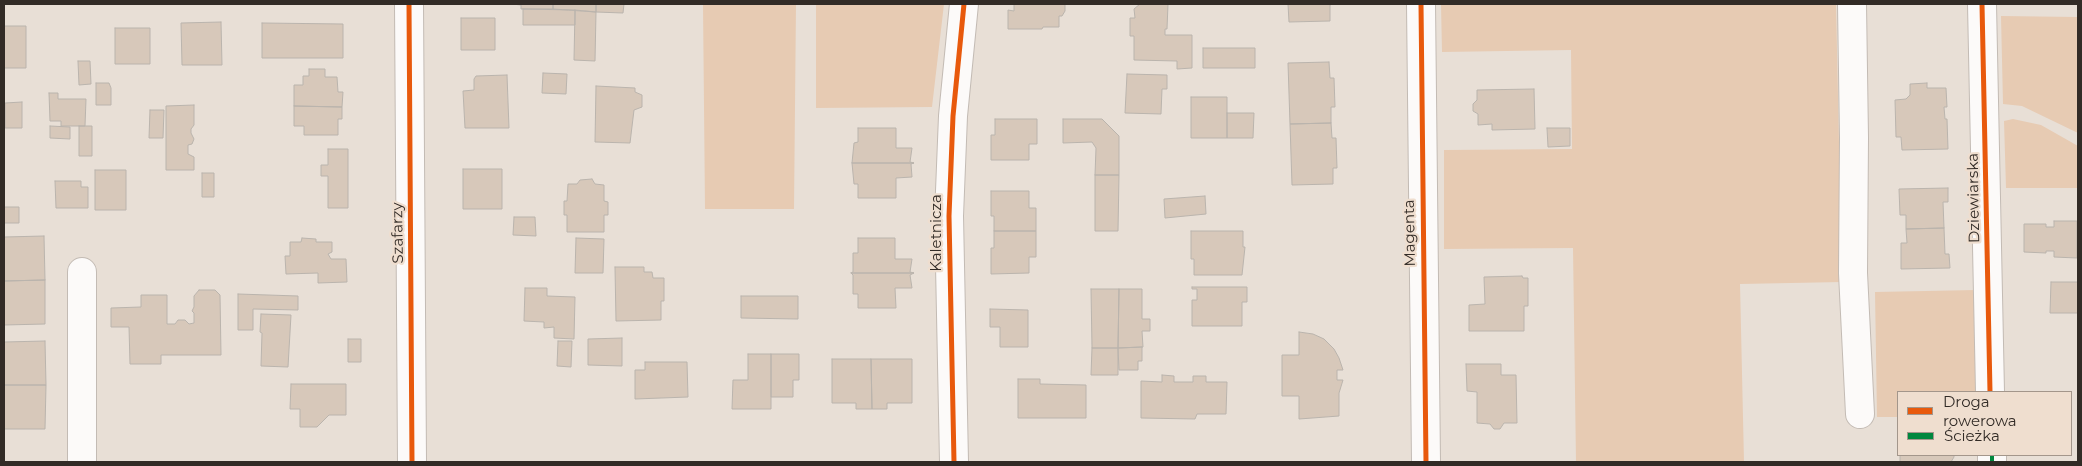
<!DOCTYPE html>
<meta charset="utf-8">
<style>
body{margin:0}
#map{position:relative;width:2082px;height:466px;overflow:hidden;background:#e8dfd6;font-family:Montserrat,sans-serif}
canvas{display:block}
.frame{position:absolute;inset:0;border:5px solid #322b26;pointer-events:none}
.legend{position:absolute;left:1897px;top:391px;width:175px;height:65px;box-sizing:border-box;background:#efdecf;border:1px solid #a3968b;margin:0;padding:6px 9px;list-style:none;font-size:15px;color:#322b26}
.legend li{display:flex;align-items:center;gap:10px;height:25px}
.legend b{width:25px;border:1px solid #a3968b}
</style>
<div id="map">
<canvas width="2082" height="466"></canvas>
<div class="frame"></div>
<ul class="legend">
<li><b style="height:6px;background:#e8590c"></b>Droga rowerowa</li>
<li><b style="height:6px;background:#00873e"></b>Ścieżka</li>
</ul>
</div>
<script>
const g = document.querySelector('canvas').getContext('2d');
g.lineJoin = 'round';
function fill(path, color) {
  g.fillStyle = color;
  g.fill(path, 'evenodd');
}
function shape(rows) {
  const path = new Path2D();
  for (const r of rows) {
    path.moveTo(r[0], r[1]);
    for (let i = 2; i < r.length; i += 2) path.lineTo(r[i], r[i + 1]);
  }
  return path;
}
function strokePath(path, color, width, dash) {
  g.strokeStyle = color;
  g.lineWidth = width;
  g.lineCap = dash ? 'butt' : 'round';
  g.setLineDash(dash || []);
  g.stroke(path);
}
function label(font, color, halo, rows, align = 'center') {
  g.font = font + ' Montserrat,sans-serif';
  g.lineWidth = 4.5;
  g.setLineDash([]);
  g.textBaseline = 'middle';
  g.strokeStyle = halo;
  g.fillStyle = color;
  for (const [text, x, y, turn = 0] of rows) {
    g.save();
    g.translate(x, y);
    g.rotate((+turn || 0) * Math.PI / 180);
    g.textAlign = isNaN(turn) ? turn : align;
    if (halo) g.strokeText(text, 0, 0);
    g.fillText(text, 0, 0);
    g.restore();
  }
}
fill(shape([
 [703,4,796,4,794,209,705,209],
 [816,4,944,4,932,107,816,108],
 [1441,4,1836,4,1842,282,1740,284,1744,462,1576,462,1573,248,1444,249,1444,150,1572,149,1571,50,1442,52],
 [2001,16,2078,17,2078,133,2022,106,2003,104],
 [2013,119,2041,125,2078,146,2078,188,2006,188,2004,121],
 [1976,290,1978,392,1898,392,1898,417,1877,417,1875,292]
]), '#e7cbb3');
const building = shape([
 [512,4,553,4,553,9,521,9,521,5,512,4],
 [553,4,596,4,596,12,553,9,553,4],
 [596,4,624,4,623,13,596,12,596,4],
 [1014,4,1065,4,1065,11,1062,16,1059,16,1059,27,1043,27,1042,29,1008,29,1008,10,1014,11,1014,4],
 [1140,4,1168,4,1167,29,1165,29,1165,35,1192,35,1192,68,1177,69,1177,61,1134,60,1134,36,1130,36,1130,18,1135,18,1134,9,1140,4],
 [1288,4,1332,4,1330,5,1330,21,1289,22,1288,4],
 [523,9,575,10,575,25,523,25,523,9],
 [575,10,596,12,595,61,574,60,575,10],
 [461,18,495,18,495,50,461,50,461,18],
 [221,22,222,65,182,65,181,23,221,22],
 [262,23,343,24,343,58,262,58,262,23],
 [4,26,26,26,26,68,4,68,4,26],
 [115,28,150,28,150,64,115,64,115,28],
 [1203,48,1255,48,1255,68,1203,68,1203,48],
 [78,61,90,61,91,84,79,85,78,61],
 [1329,62,1330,78,1334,78,1335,107,1331,107,1331,123,1290,124,1288,63,1329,62],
 [309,69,325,69,325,77,337,77,338,92,343,92,342,107,294,106,294,85,303,85,303,76,309,76,309,69],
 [543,73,567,74,566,94,542,93,543,73],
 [1127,74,1167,75,1167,89,1162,89,1161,114,1125,113,1127,74],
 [507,75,509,128,465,128,463,91,474,90,474,79,476,76,507,75],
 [96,83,109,83,111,88,111,105,96,105,96,83],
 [1927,83,1927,88,1946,88,1947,107,1944,107,1945,119,1947,119,1948,149,1902,150,1901,137,1896,137,1895,100,1906,99,1910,95,1910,84,1927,83],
 [596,86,635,88,635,92,642,95,642,107,634,110,630,143,595,142,596,86],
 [1534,89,1535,129,1492,130,1492,124,1478,125,1478,114,1473,111,1473,104,1477,100,1477,90,1534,89],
 [49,93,58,93,58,99,86,99,85,126,61,126,61,121,50,121,49,93],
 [1191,97,1227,97,1227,138,1191,138,1191,97],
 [22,102,22,128,5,128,5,103,22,102],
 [194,105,194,125,191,129,191,133,194,139,192,144,188,145,188,154,194,157,194,170,166,170,166,106,194,105],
 [294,106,342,107,342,119,338,119,338,135,304,135,304,126,294,126,294,106],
 [150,110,164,110,163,138,149,138,150,110],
 [1227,113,1254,113,1253,138,1227,138,1227,113],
 [995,119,1037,119,1037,144,1029,144,1029,160,991,160,991,135,995,135,995,119],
 [1063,119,1102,119,1119,136,1119,175,1095,175,1096,148,1092,142,1063,143,1063,119],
 [1331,123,1332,138,1336,138,1337,168,1333,168,1333,184,1292,185,1290,124,1331,123],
 [50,126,70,127,70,139,50,138,50,126],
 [79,126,92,126,92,156,79,156,79,126],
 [858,128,896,128,896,148,912,148,910,162,914,163,852,163,854,143,858,142,858,128],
 [1547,128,1570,128,1570,146,1548,147,1547,128],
 [328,149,348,149,348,208,328,208,328,176,321,176,321,165,328,165,328,149],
 [852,163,914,163,911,164,912,177,896,178,896,198,858,198,858,184,854,184,852,163],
 [463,169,502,169,502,209,463,209,463,169],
 [95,170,126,170,126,210,95,210,95,170],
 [202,173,214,173,214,197,202,197,202,173],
 [1095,175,1119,175,1118,231,1095,231,1095,175],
 [592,179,595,184,604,185,604,201,608,202,608,215,604,215,604,232,567,232,567,215,564,215,564,201,567,201,568,184,577,184,580,180,592,179],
 [55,181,81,181,81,187,88,187,88,208,56,208,55,181],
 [1948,188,1948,202,1943,202,1944,228,1906,229,1906,215,1900,215,1899,189,1948,188],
 [991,191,1029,191,1029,208,1036,208,1036,231,994,231,994,216,991,216,991,191],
 [1205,196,1206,214,1165,218,1164,199,1205,196],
 [4,207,19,207,19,223,4,223,4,207],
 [514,217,535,217,536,236,513,235,514,217],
 [2054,221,2077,221,2077,258,2054,257,2054,251,2046,251,2046,253,2024,252,2024,224,2046,224,2046,227,2054,227,2054,221],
 [1944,228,1945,254,1949,254,1950,268,1901,269,1901,243,1907,243,1906,229,1944,228],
 [994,231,1036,231,1036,257,1029,257,1029,273,991,274,991,248,994,248,994,231],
 [1191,231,1243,231,1243,247,1245,247,1242,275,1194,275,1194,259,1191,259,1191,231],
 [44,236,45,280,4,281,4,237,44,236],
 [302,238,316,239,316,242,332,242,332,252,328,254,331,259,346,259,347,282,318,283,318,273,286,274,285,256,290,256,290,242,301,242,302,238],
 [576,238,604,239,603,273,575,273,576,238],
 [858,238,895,238,895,259,912,259,910,272,914,273,851,273,853,272,853,253,858,253,858,238],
 [615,267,644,267,644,272,652,272,653,278,664,278,664,301,661,301,661,320,616,321,615,267],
 [851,273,914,273,910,275,912,288,895,288,896,308,858,308,858,294,853,294,853,275,851,273],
 [1522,276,1523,278,1528,278,1528,306,1524,306,1524,331,1469,331,1469,305,1485,304,1484,277,1522,276],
 [45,280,45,324,4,325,4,281,45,280],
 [2051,282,2078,282,2078,313,2050,313,2051,282],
 [1192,287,1247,287,1247,302,1242,302,1242,326,1192,326,1192,300,1197,300,1197,289,1192,289,1192,287],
 [525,288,547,288,547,296,575,297,574,339,554,338,554,327,544,328,544,322,524,321,525,288],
 [1091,289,1119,289,1118,348,1092,348,1091,289],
 [1119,289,1142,289,1142,319,1150,319,1150,331,1142,331,1143,347,1118,348,1119,289],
 [199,290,215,290,220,295,221,355,161,355,161,364,130,364,129,327,111,327,111,308,141,307,141,295,167,295,167,324,175,324,178,320,185,320,189,324,194,323,194,313,192,311,194,307,194,296,199,290],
 [238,294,298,296,298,310,253,309,253,330,238,330,238,294],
 [741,296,798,296,798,319,741,318,741,296],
 [990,309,1028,310,1028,347,1000,347,1000,327,990,327,990,309],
 [261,314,291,315,288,367,261,366,262,333,260,332,261,314],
 [1299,332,1313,334,1324,339,1334,349,1339,358,1343,370,1337,370,1337,380,1343,380,1339,393,1339,416,1299,419,1299,396,1282,396,1282,355,1299,355,1299,332],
 [622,338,622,366,588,365,588,339,622,338],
 [348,339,361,339,361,362,348,362,348,339],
 [45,341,46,385,4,385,4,342,45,341],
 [558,341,572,341,571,367,557,366,558,341],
 [1142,347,1142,361,1138,361,1138,370,1119,370,1118,348,1142,347],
 [1092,348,1118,348,1118,375,1091,375,1092,348],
 [748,354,771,354,771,409,732,409,733,380,748,380,748,354],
 [771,354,799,354,799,380,793,380,793,397,771,397,771,354],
 [832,359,871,359,872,409,856,409,856,403,832,403,832,359],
 [871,359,912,359,912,403,887,403,887,409,872,409,871,359],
 [645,362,687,362,688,397,635,399,635,370,645,370,645,362],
 [1466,364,1501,364,1501,375,1516,375,1517,423,1504,423,1500,429,1494,429,1490,424,1477,423,1477,392,1467,391,1466,364],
 [1162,375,1174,376,1174,382,1193,382,1193,376,1206,376,1206,382,1227,382,1226,414,1197,414,1195,419,1141,418,1141,381,1162,382,1162,375],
 [1018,379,1040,379,1040,384,1086,385,1086,418,1018,418,1018,379],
 [291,384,346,384,346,415,329,415,317,427,300,427,300,409,290,409,291,384],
 [4,385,46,385,45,429,4,429,4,385],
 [1900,455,1954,455,1954,457,1951,462,1900,462,1900,455]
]);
fill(building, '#d7c8ba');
strokePath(building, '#bab4ad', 1);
const minor = shape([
 [409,4,412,462],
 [1421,4,1426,462],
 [1852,4,1854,138,1853,273,1860,414],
 [1982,4,1990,392],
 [1992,455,1992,462],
 [82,462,82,272],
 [954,462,949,216,953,116,964,4]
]);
strokePath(minor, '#c3bbb4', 30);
strokePath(minor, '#fcfaf9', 28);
strokePath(shape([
 [1992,455,1992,462]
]), '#00873e', 4, [8, 4]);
strokePath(shape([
 [409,4,412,462],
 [1421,4,1426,462],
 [1982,4,1990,392],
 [954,462,949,216,953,116,964,4]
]), '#e8590c', 5);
label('15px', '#322b26', '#efdecf', [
 ["Dziewiarska",1974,198,-91],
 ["Szafarzy",398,233,-91],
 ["Kaletnicza",937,233,-90],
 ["Magenta",1410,233,-91]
]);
</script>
